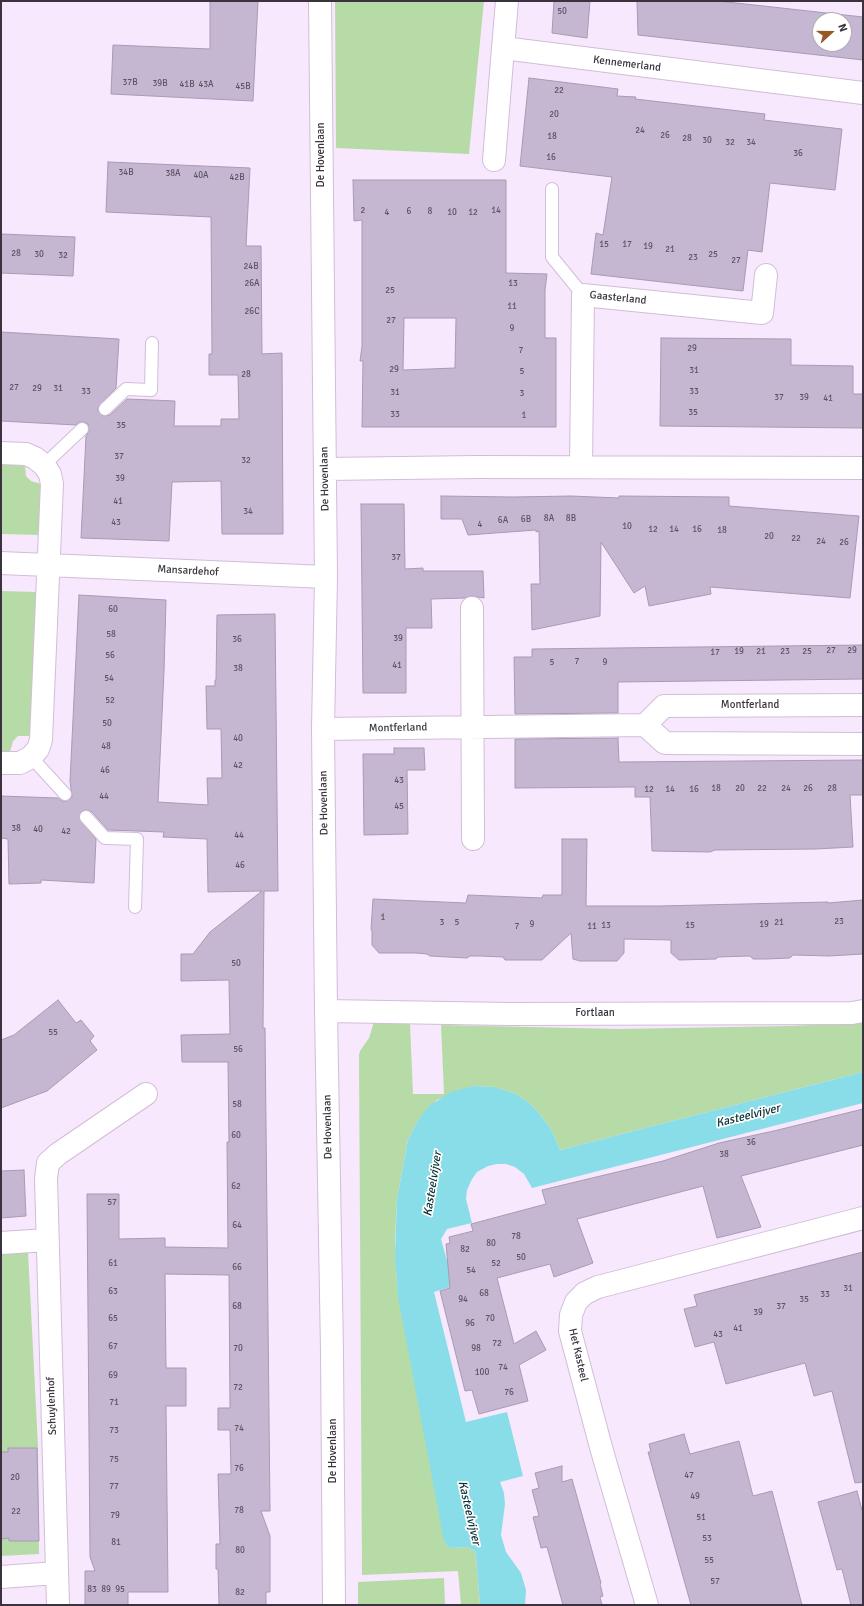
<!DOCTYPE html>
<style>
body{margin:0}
#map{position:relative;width:864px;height:1606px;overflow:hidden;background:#f8e8fd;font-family:Signika,sans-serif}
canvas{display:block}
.frame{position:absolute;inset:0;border:2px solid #3a333d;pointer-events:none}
.north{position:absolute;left:812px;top:12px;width:40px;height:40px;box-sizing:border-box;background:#fff;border:1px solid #b0adb1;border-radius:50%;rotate:69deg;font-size:11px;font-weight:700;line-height:16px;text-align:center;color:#3a333d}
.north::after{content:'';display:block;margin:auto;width:14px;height:18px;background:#9a5726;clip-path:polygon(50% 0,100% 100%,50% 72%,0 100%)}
</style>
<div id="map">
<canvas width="864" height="1606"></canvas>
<div class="frame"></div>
<div class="north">N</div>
</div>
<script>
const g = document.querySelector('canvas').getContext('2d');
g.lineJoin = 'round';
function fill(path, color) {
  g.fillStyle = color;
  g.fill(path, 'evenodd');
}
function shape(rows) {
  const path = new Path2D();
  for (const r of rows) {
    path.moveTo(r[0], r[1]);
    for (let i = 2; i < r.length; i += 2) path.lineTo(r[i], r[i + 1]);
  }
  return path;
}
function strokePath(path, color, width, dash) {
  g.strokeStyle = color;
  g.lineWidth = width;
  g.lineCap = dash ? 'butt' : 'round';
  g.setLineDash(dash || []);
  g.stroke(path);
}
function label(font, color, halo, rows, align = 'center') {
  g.font = font + ' Signika,sans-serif';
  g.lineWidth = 3.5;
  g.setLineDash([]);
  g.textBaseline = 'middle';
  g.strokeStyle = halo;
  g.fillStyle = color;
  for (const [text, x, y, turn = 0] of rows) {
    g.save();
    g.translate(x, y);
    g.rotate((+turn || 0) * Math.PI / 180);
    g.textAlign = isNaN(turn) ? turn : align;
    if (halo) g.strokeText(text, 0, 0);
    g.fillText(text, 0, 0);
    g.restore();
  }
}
fill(shape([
 [335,1,484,1,469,154,336,148],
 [1,464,25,466,26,476,31,481,41,484,39,535,1,534],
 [1,591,37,592,30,731,29,736,18,736,13,741,10,752,1,752],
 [374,1022,410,1024,413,1094,444,1094,441,1025,619,1029,788,1026,863,1023,863,1072,560,1150,551,1129,538,1112,528,1102,516,1094,495,1087,473,1086,437,1100,418,1120,408,1140,397,1199,395,1241,397,1283,451,1548,467,1547,475,1551,476,1555,480,1605,461,1605,458,1571,362,1575,359,1055,360,1051,369,1038],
 [28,1252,38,1446,39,1554,1,1556,1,1254],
 [444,1578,445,1605,358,1605,358,1582]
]), '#b7dba6');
fill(shape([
 [863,1072,863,1103,532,1188,524,1174,515,1167,506,1164,497,1164,488,1166,477,1172,472,1179,467,1190,466,1199,472,1223,447,1229,441,1239,454,1286,434,1292,466,1422,507,1412,523,1476,500,1482,504,1493,505,1504,501,1535,506,1552,521,1573,526,1590,525,1605,480,1605,476,1555,475,1551,467,1547,451,1548,447,1545,444,1541,398,1297,395,1254,397,1199,408,1140,418,1120,429,1106,451,1092,473,1086,495,1087,516,1094,528,1102,538,1112,551,1129,560,1150]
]), '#88dde9');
const building = shape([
 [210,1,258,1,253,101,111,94,113,45,210,49,210,1],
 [554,1,590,1,587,38,552,33,554,1],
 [637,1,718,1,863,17,863,60,638,35,637,1],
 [820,20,844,20,844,44,820,44,820,20],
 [529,78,618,89,617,96,636,97,635,99,765,114,764,120,842,129,835,190,770,183,762,252,748,250,743,291,591,274,596,233,603,235,612,177,520,166,529,78],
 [108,162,250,168,246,246,261,246,262,354,282,353,283,534,222,534,221,481,172,482,169,541,81,538,86,436,89,431,88,424,84,422,80,422,76,425,1,421,1,332,119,339,116,388,98,407,98,411,103,416,110,415,127,399,175,401,174,426,221,426,221,419,239,419,238,375,209,375,209,354,212,354,211,217,106,212,108,162],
 [353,180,506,180,506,273,547,274,545,290,545,338,556,338,556,427,362,427,363,361,360,361,362,346,362,220,354,221,353,180],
 [404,318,456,318,455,368,403,370,404,318],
 [1,234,75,237,73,276,1,273,1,234],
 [661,338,791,339,791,365,853,366,853,394,863,394,863,428,660,426,661,338],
 [441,496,513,497,571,496,619,498,619,496,729,497,729,506,859,516,850,598,710,587,711,594,649,606,645,586,634,593,601,542,600,616,532,630,531,584,540,584,539,531,536,532,536,530,468,535,462,519,441,519,441,496],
 [361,504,404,504,405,569,423,568,423,571,483,571,484,598,472,596,465,598,431,599,432,628,406,628,406,693,363,693,361,504],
 [79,595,166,600,164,671,158,802,208,805,207,778,222,778,221,729,207,729,206,686,215,686,215,680,216,680,217,615,275,614,278,891,264,891,263,1028,265,1028,270,1511,261,1511,270,1536,270,1592,266,1592,266,1605,219,1605,218,1569,216,1569,216,1544,220,1544,218,1474,231,1474,230,1430,218,1430,218,1408,230,1408,229,1275,165,1274,166,1368,186,1368,186,1406,166,1406,168,1592,128,1592,128,1605,85,1605,85,1571,95,1571,90,1557,87,1194,119,1194,119,1239,165,1238,165,1247,228,1248,227,1142,229,1142,228,1063,229,1062,182,1062,181,1035,230,1034,229,980,181,981,181,954,193,954,210,932,262,891,208,892,207,839,163,837,164,832,108,830,92,812,85,810,81,812,79,818,96,839,94,883,41,880,41,883,9,884,8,839,1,838,1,796,58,798,62,801,66,801,70,799,72,796,70,781,79,595],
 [863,645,863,679,618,682,618,713,515,714,514,657,532,657,532,649,863,645],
 [618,738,619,762,863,760,863,795,850,795,853,847,816,849,715,850,710,852,652,851,650,797,635,797,635,787,515,788,515,739,618,738],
 [394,748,424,748,425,770,407,770,408,834,364,835,363,754,394,754,394,748],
 [562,839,587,839,586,906,659,906,828,902,828,903,863,900,863,954,829,956,793,955,790,958,766,959,753,959,750,956,718,957,716,959,679,960,671,953,671,940,624,939,624,953,617,961,580,961,573,959,571,933,542,960,505,960,503,957,481,956,470,956,467,958,430,956,427,954,416,953,379,953,372,945,372,931,371,929,373,899,466,903,468,895,542,898,543,895,562,895,562,839],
 [58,1000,76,1023,81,1020,94,1036,90,1041,97,1050,47,1091,1,1108,1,1040,14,1035,58,1000],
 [863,1109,863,1145,741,1176,761,1227,717,1238,703,1186,577,1219,593,1263,554,1277,550,1264,497,1278,514,1344,536,1331,546,1350,519,1365,528,1401,479,1414,472,1390,465,1391,440,1291,450,1288,446,1244,450,1243,449,1237,473,1231,471,1224,546,1204,542,1190,663,1161,719,1143,778,1130,863,1109],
 [24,1170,26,1216,1,1218,1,1171,24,1170],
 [863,1252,863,1482,855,1483,832,1391,814,1396,805,1363,726,1384,714,1342,695,1347,684,1309,697,1306,694,1295,863,1252],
 [684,1434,690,1454,739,1441,753,1496,772,1491,802,1605,691,1605,648,1452,651,1452,649,1444,684,1434],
 [8,1448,37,1448,39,1541,9,1541,9,1538,1,1539,1,1452,8,1452,8,1448],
 [562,1466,562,1482,572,1479,601,1583,600,1584,603,1596,600,1597,602,1605,563,1605,547,1547,541,1548,533,1517,539,1516,532,1490,539,1488,535,1473,562,1466],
 [857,1491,863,1514,863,1605,851,1605,842,1569,837,1570,818,1502,857,1491]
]);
fill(building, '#c5b7d2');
strokePath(building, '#a89ab4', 1);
const service = shape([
 [552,189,552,257,583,295],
 [105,409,126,389,151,390,152,343],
 [44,465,82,429],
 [31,757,65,794],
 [86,817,105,838,137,839,135,907]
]);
const minor = shape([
 [320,1,326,577,323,729,326,1011,332,1351,334,1605],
 [503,48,507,1],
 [494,160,503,48,863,93],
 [1,453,26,454,35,458,44,465,50,474,52,484,41,740,38,749,31,757,20,763,1,763],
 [581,467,583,295,762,313,766,275],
 [325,469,477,467,863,468],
 [1,563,326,577],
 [472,608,473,839],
 [645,725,665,743,863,744],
 [323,729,645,725,664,706,863,705],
 [326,1011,510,1014,852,1013,863,1011],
 [1,1243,47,1240],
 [1,1577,57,1573],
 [58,1605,46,1179,48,1163,58,1154,146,1094],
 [647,1605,602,1451,570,1331,571,1315,576,1302,585,1293,598,1287,863,1218]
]);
strokePath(service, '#d0bed7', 14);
strokePath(minor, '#d0bed7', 24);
strokePath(service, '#fff', 12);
strokePath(minor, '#fff', 22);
label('9px', '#5d5462', null, [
 ["50",562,12],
 ["37B",130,83],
 ["39B",160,84],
 ["41B",187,85],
 ["43A",206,85],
 ["45B",243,87],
 ["22",559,91],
 ["20",554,115],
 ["24",640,131],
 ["26",665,136],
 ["18",552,137],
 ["28",687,139],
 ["30",707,141],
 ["32",730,143],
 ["34",751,143],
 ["36",798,154],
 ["16",551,158],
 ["34B",126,173],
 ["38A",173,174],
 ["40A",201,176],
 ["42B",237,178],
 ["2",363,211],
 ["14",496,211],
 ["6",409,212],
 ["8",430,212],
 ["4",387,213],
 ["10",452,213],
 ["12",473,213],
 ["15",604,245],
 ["17",627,245],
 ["19",648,247],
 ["21",670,250],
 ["28",16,254],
 ["30",39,255],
 ["25",713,255],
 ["32",63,256],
 ["23",693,258],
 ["27",736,261],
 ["24B",251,267],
 ["26A",252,284],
 ["13",513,284],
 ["25",390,291],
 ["11",512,307],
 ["26C",252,312],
 ["27",391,321],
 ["9",512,329],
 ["29",692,349],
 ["7",521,351],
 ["29",394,370],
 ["31",694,371],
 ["5",522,372],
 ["28",246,375],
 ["27",14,388],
 ["29",37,389],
 ["31",58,389],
 ["33",86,392],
 ["33",694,392],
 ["31",395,393],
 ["3",522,394],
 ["37",779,398],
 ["39",804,398],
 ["41",828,399],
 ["35",693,413],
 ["33",395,415],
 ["1",524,416],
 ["35",121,426],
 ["37",119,457],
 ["32",246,461],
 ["39",120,479],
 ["41",118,502],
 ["34",248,512],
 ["8A",549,519],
 ["8B",571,519],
 ["6B",526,520],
 ["6A",503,521],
 ["43",116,523],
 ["4",480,525],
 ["10",627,527],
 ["12",653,530],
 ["14",674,530],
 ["16",697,530],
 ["18",722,531],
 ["20",769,537],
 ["22",796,539],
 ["24",821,542],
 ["26",844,543],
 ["37",396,558],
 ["60",113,610],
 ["58",111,635],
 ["39",398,639],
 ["36",237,640],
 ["27",831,651],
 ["29",852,651],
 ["19",739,652],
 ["21",761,652],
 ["23",785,652],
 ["25",807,652],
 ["17",715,653],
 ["56",110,656],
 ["7",577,662],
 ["5",552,663],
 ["9",605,663],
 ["41",397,666],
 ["38",238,669],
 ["54",109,679],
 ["52",110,701],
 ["50",107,724],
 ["40",238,739],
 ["48",106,747],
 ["42",238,766],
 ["46",105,771],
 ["43",399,781],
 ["18",716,789],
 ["20",740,789],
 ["22",762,789],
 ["24",786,789],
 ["26",808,789],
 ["28",832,789],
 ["12",649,790],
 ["14",670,790],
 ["16",694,790],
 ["44",104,797],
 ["45",399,807],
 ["38",16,829],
 ["40",38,830],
 ["42",66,832],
 ["44",239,836],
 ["46",240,866],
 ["1",383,918],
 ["23",839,922],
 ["3",442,923],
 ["5",457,923],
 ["21",779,923],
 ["9",532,925],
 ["19",764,925],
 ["13",606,926],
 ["15",690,926],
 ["7",517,927],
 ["11",592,927],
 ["50",236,964],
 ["55",53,1033],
 ["56",238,1050],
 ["58",237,1105],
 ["60",236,1136],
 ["36",751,1143],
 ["38",724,1155],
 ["62",236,1187],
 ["57",112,1203],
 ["64",237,1226],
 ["78",516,1237],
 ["80",491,1244],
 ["82",465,1250],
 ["50",521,1258],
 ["61",113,1264],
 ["52",496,1264],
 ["66",237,1268],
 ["54",471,1271],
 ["31",848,1289],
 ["63",113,1292],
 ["68",484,1294],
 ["33",825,1295],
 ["94",463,1300],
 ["35",804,1300],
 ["68",237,1307],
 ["37",781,1307],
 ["39",758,1313],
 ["65",113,1319],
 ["70",490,1319],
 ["96",470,1324],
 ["41",738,1329],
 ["43",718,1335],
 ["72",497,1344],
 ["67",113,1347],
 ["70",238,1349],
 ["98",476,1349],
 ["74",503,1368],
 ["100",482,1373],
 ["69",113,1376],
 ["72",238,1388],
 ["76",509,1393],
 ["71",114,1403],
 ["74",239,1429],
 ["73",114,1431],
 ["75",114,1460],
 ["76",239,1469],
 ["47",689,1476],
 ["20",15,1478],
 ["77",114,1487],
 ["49",695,1497],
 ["78",239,1511],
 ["22",16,1512],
 ["79",115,1516],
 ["51",701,1518],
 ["53",707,1539],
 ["81",116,1543],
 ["80",240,1551],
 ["55",709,1561],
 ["57",715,1582],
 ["83",92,1590],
 ["89",106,1590],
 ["95",120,1590],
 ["82",240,1593]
]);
label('11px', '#3a333d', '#fff', [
 ["Kennemerland",627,64,7],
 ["De Hovenlaan",321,155,-90],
 ["Gaasterland",618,298,6],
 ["De Hovenlaan",325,479,-91],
 ["Mansardehof",188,571,3],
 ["Montferland",750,705],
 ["Montferland",398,728,-1],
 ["De Hovenlaan",324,803,-91],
 ["Fortlaan",595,1013],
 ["De Hovenlaan",328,1127,-91],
 ["Het Kasteel",578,1355,77],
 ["Schuylenhof",52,1406,-92],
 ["De Hovenlaan",333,1451,-90]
]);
label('italic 12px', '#063136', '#fff', [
 ["Kasteelvijver",748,1116,-14],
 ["Kasteelvijver",433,1184,-81],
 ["Kasteelvijver",469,1513,77]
]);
</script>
